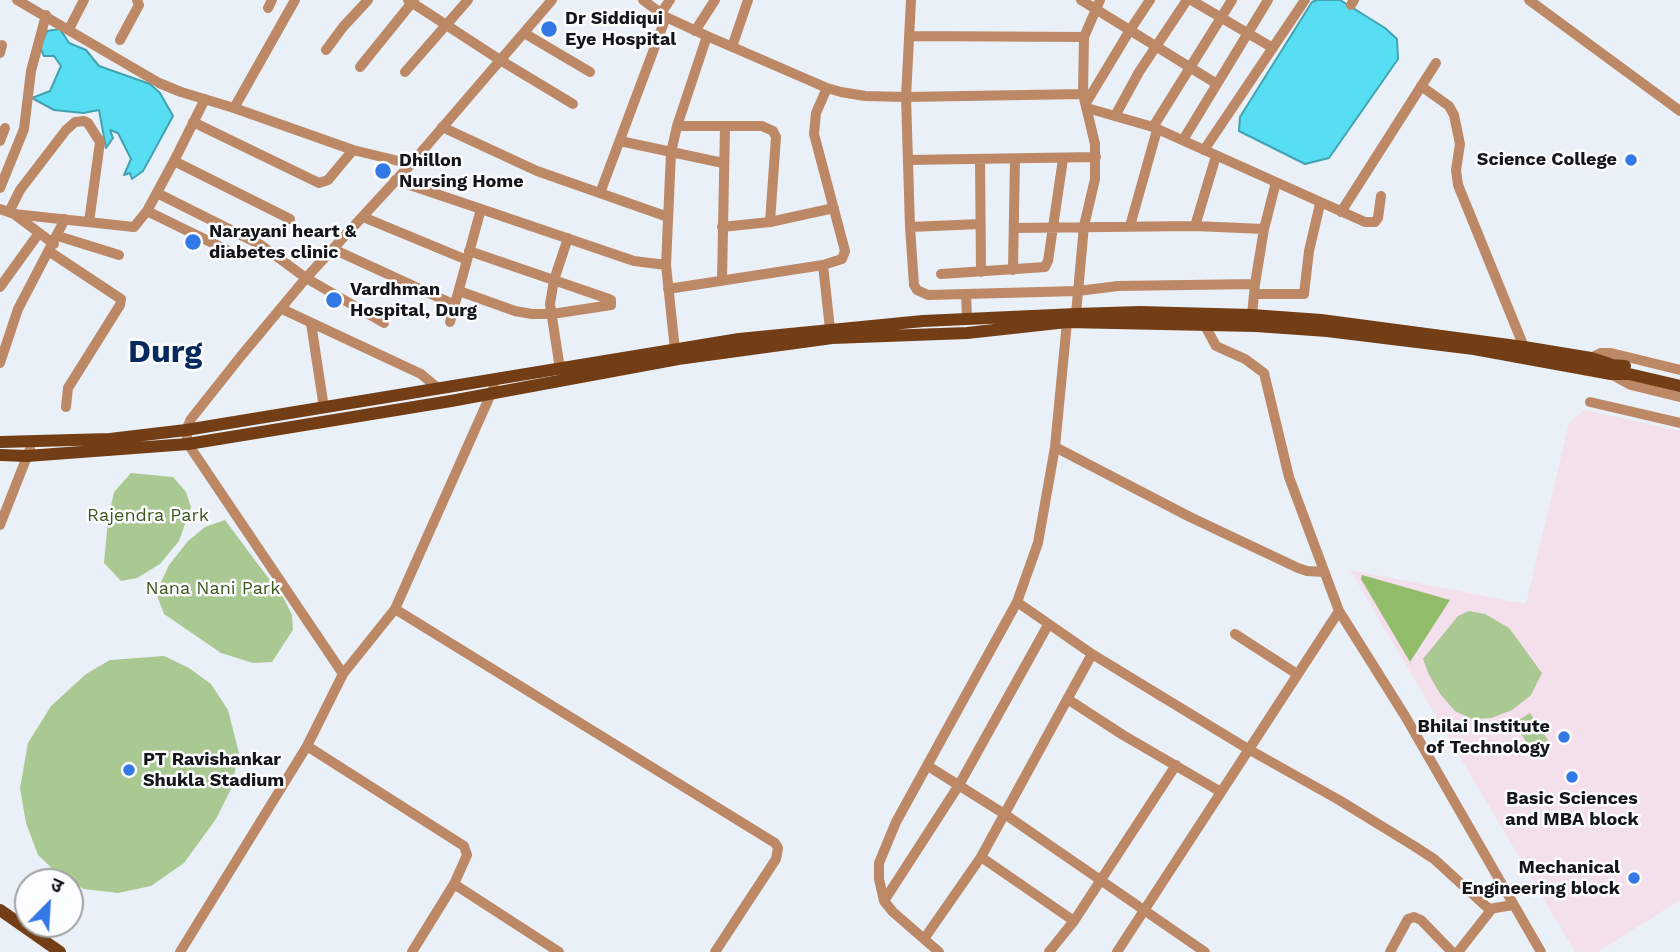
<!DOCTYPE html>
<meta charset="utf-8">
<style>
body{margin:0}
#map{position:relative;width:1680px;height:952px;overflow:hidden;background:#eaf0f8;font-family:"Work Sans","Noto Sans Devanagari",sans-serif}
canvas{display:block}
.north{position:absolute;left:14px;top:868px;width:70px;height:70px;box-sizing:border-box;background:#fcfdff;border:2px solid #9fa1a3;border-radius:50%;rotate:24deg;font-size:19px;font-weight:700;line-height:28px;text-align:center;color:#141619}
.north::after{content:'';display:block;margin:auto;width:24px;height:32px;background:#3279e6;clip-path:polygon(50% 0,100% 100%,50% 72%,0 100%)}
</style>
<div id="map">
<canvas width="1680" height="952"></canvas>
<div class="north">उ</div>
</div>
<script>
const g = document.querySelector('canvas').getContext('2d');
g.lineJoin = 'round';
function fill(path, color) {
  g.fillStyle = color;
  g.fill(path, 'evenodd');
}
function shape(rows) {
  const path = new Path2D();
  for (const r of rows) {
    path.moveTo(r[0], r[1]);
    for (let i = 2; i < r.length; i += 2) path.lineTo(r[i], r[i + 1]);
  }
  return path;
}
function strokePath(path, color, width, dash) {
  g.strokeStyle = color;
  g.lineWidth = width;
  g.lineCap = dash ? 'butt' : 'round';
  g.setLineDash(dash || []);
  g.stroke(path);
}
function label(font, color, halo, rows, align = 'center') {
  g.font = font + ' "Work Sans",sans-serif';
  g.lineWidth = 5;
  g.setLineDash([]);
  g.textBaseline = 'middle';
  g.strokeStyle = halo;
  g.fillStyle = color;
  for (const [text, x, y, turn = 0] of rows) {
    g.save();
    g.translate(x, y);
    g.rotate((+turn || 0) * Math.PI / 180);
    g.textAlign = isNaN(turn) ? turn : align;
    if (halo) g.strokeText(text, 0, 0);
    g.fillText(text, 0, 0);
    g.restore();
  }
}
fill(shape([
 [1584,410,1680,431,1680,900,1598,952,1575,952,1350,570,1526,604,1569,423]
]), '#f4dfed');
fill(shape([
 [131,473,173,477,186,492,191,507,179,541,160,564,137,578,121,581,104,563,108,520,114,492],
 [225,520,284,599,292,615,293,630,272,662,253,663,221,653,164,614,156,593,169,565,188,541,205,527],
 [1469,611,1485,614,1509,628,1542,673,1531,695,1512,710,1491,718,1472,719,1455,711,1441,695,1429,675,1423,659,1458,616],
 [164,656,189,668,211,684,228,710,239,753,231,789,216,819,184,863,151,886,118,893,84,889,58,874,38,855,26,823,20,788,28,743,51,706,86,674,110,660],
 [1530,713,1548,740,1532,751,1514,723]
]), '#aac891');
fill(shape([
 [1362,575,1450,600,1410,662,1361,579]
]), '#91bc6a');
const water = shape([
 [1317,0,1340,0,1385,28,1397,39,1398,59,1329,158,1305,164,1239,131,1240,117,1312,2,1317,0],
 [60,29,69,43,86,50,99,66,150,84,160,93,173,116,143,171,132,179,130,173,124,175,131,159,118,133,110,130,113,138,106,148,99,110,83,113,54,110,32,98,50,91,61,66,54,56,44,56,40,47,47,31,60,29]
]);
fill(water, '#57def2');
strokePath(water, '#43a2b1', 2);
strokePath(shape([
 [17,0,159,83,181,92,234,108,353,150,411,164],
 [408,0,500,60,573,104],
 [643,0,666,17,707,36,827,88,841,92,865,96,906,97,1083,94],
 [911,0,906,97,910,227,914,285,917,290,928,295,1078,291,1118,286,1255,284,1252,315],
 [1081,0,1217,84],
 [1191,0,1273,48],
 [1529,0,1680,111],
 [1351,5,1354,0],
 [268,8,272,0],
 [661,13,670,0],
 [69,29,84,0],
 [695,31,715,0],
 [524,33,590,72],
 [910,36,1084,37],
 [120,40,139,5,137,0],
 [732,47,748,0],
 [326,50,343,27,368,0],
 [0,53,2,45],
 [360,67,414,0],
 [405,72,468,0],
 [1421,86,1449,106,1454,115,1460,144,1456,170,1458,185,1524,347],
 [1086,103,1130,30,1150,0],
 [234,108,295,0],
 [1087,108,1153,127,1365,222,1375,222,1378,218,1381,196],
 [1115,116,1139,72,1187,0],
 [193,122,319,183,328,180,353,150],
 [677,126,762,126,773,131,776,137,770,222],
 [442,127,537,171,668,217],
 [1153,127,1232,0],
 [1183,140,1268,0],
 [0,141,5,128],
 [620,141,723,163],
 [1204,150,1305,0],
 [980,159,981,272],
 [908,160,1096,157],
 [174,161,290,219],
 [395,180,481,209,450,322],
 [0,188,24,129,31,71,46,15],
 [157,193,261,245,306,278,384,323],
 [600,193,666,17],
 [0,209,14,214,54,244],
 [481,209,634,261,666,265],
 [147,211,237,255],
 [9,212,20,190,66,130,75,122,84,121,88,123,100,142,89,222],
 [1341,212,1436,63],
 [14,214,134,227,147,211,174,161,205,99],
 [363,217,467,260],
 [1130,226,1157,130],
 [1195,226,1216,156],
 [722,227,770,222,834,208],
 [910,227,980,224],
 [1014,228,1195,226,1264,229],
 [58,236,119,255],
 [333,249,455,305],
 [50,252,121,299,120,305,68,388,66,407],
 [823,265,830,329],
 [1013,270,1015,159],
 [941,274,1045,267,1048,261,1063,159],
 [722,281,725,126],
 [1255,284,1264,229,1276,182],
 [0,287,39,233],
 [668,289,823,265,842,259,845,251,814,134,816,113,827,88],
 [459,291,515,311,532,314,552,314,611,305,611,300,609,299,469,251],
 [966,294,967,319],
 [1254,294,1304,294,1309,251,1320,204],
 [282,309,421,374,439,389],
 [311,323,324,408],
 [1204,324,1216,346,1245,359,1264,373,1289,477,1339,611,1405,716,1541,952],
 [675,350,666,265,671,153,677,126,707,36],
 [1591,358,1601,353,1611,353,1680,370],
 [0,363,18,309,65,219],
 [560,369,550,304,554,280,568,238],
 [1611,374,1631,385,1680,397],
 [1590,402,1680,423],
 [1055,447,1190,517,1298,568,1307,571,1324,572],
 [0,525,30,449],
 [1017,602,1092,654,1248,749,1339,800,1414,846,1434,859,1489,909,1513,905],
 [395,609,775,843,778,848,776,859,715,952],
 [1235,634,1297,674],
 [343,674,188,444,186,430,191,419,241,356,306,278,411,164,552,0],
 [1069,700,1123,735,1221,792],
 [307,746,464,846,467,855,454,884,559,952],
 [928,766,1006,815,1205,952],
 [981,857,1074,921],
 [884,901,959,785,1048,625],
 [924,939,981,857,1092,654],
 [180,952,307,746,343,674,395,609,494,387],
 [412,952,454,884],
 [939,952,893,912,884,901,879,879,879,863,896,822,1017,602,1038,543,1055,447,1067,322,1076,314,1084,226,1095,179,1095,144,1083,94,1084,37,1100,0],
 [1049,952,1074,921,1176,765],
 [1117,952,1339,611],
 [1390,952,1408,919,1414,917,1421,920,1452,952],
 [1458,952,1491,910]
]), '#bd8866', 10);
strokePath(shape([
 [0,442,110,439,186,430,739,339,923,321,1076,314,1140,312,1252,315,1321,320,1524,347,1591,358,1613,365,1625,366],
 [0,455,27,456,188,444,451,401,678,359,832,338,967,333,1067,322,1256,326,1327,331,1474,349,1611,374,1629,374,1680,386],
 [0,910,60,952]
]), '#733d15', 12);
for (const [x, y, r, color] of [
 [549,29,9,"#3279e6"],
 [1631,160,7,"#3279e6"],
 [383,171,9,"#3279e6"],
 [193,242,9,"#3279e6"],
 [334,300,9,"#3279e6"],
 [1564,737,7,"#3279e6"],
 [129,770,7,"#3279e6"],
 [1572,777,7,"#3279e6"],
 [1634,878,7,"#3279e6"]
]) {
  const dot = new Path2D();
  dot.arc(x, y, r, 0, 2 * Math.PI);
  g.fillStyle = color;
  g.fill(dot);
  strokePath(dot, '#fcfdff', 2.5);
}
label('bold 18px', '#141619', '#fcfdff', [
 ["Dr Siddiqui",565,19],
 ["Eye Hospital",565,40],
 ["Science College",1617,160,"right"],
 ["Dhillon",399,161],
 ["Nursing Home",399,182],
 ["Narayani heart &",209,232],
 ["diabetes clinic",209,253],
 ["Vardhman",350,290],
 ["Hospital, Durg",350,311],
 ["Bhilai Institute",1550,727,"right"],
 ["of Technology",1550,748,"right"],
 ["PT Ravishankar",143,760],
 ["Shukla Stadium",143,781],
 ["Basic Sciences",1572,799,"center"],
 ["and MBA block",1572,820,"center"],
 ["Mechanical",1620,868,"right"],
 ["Engineering block",1620,889,"right"]
], 'left');
label('18px', '#3c581f', '#fcfdff', [
 ["Rajendra Park",148,516],
 ["Nana Nani Park",213,589]
]);
label('bold 32px', '#07295d', '#fcfdff', [
 ["Durg",165,353]
]);
</script>
